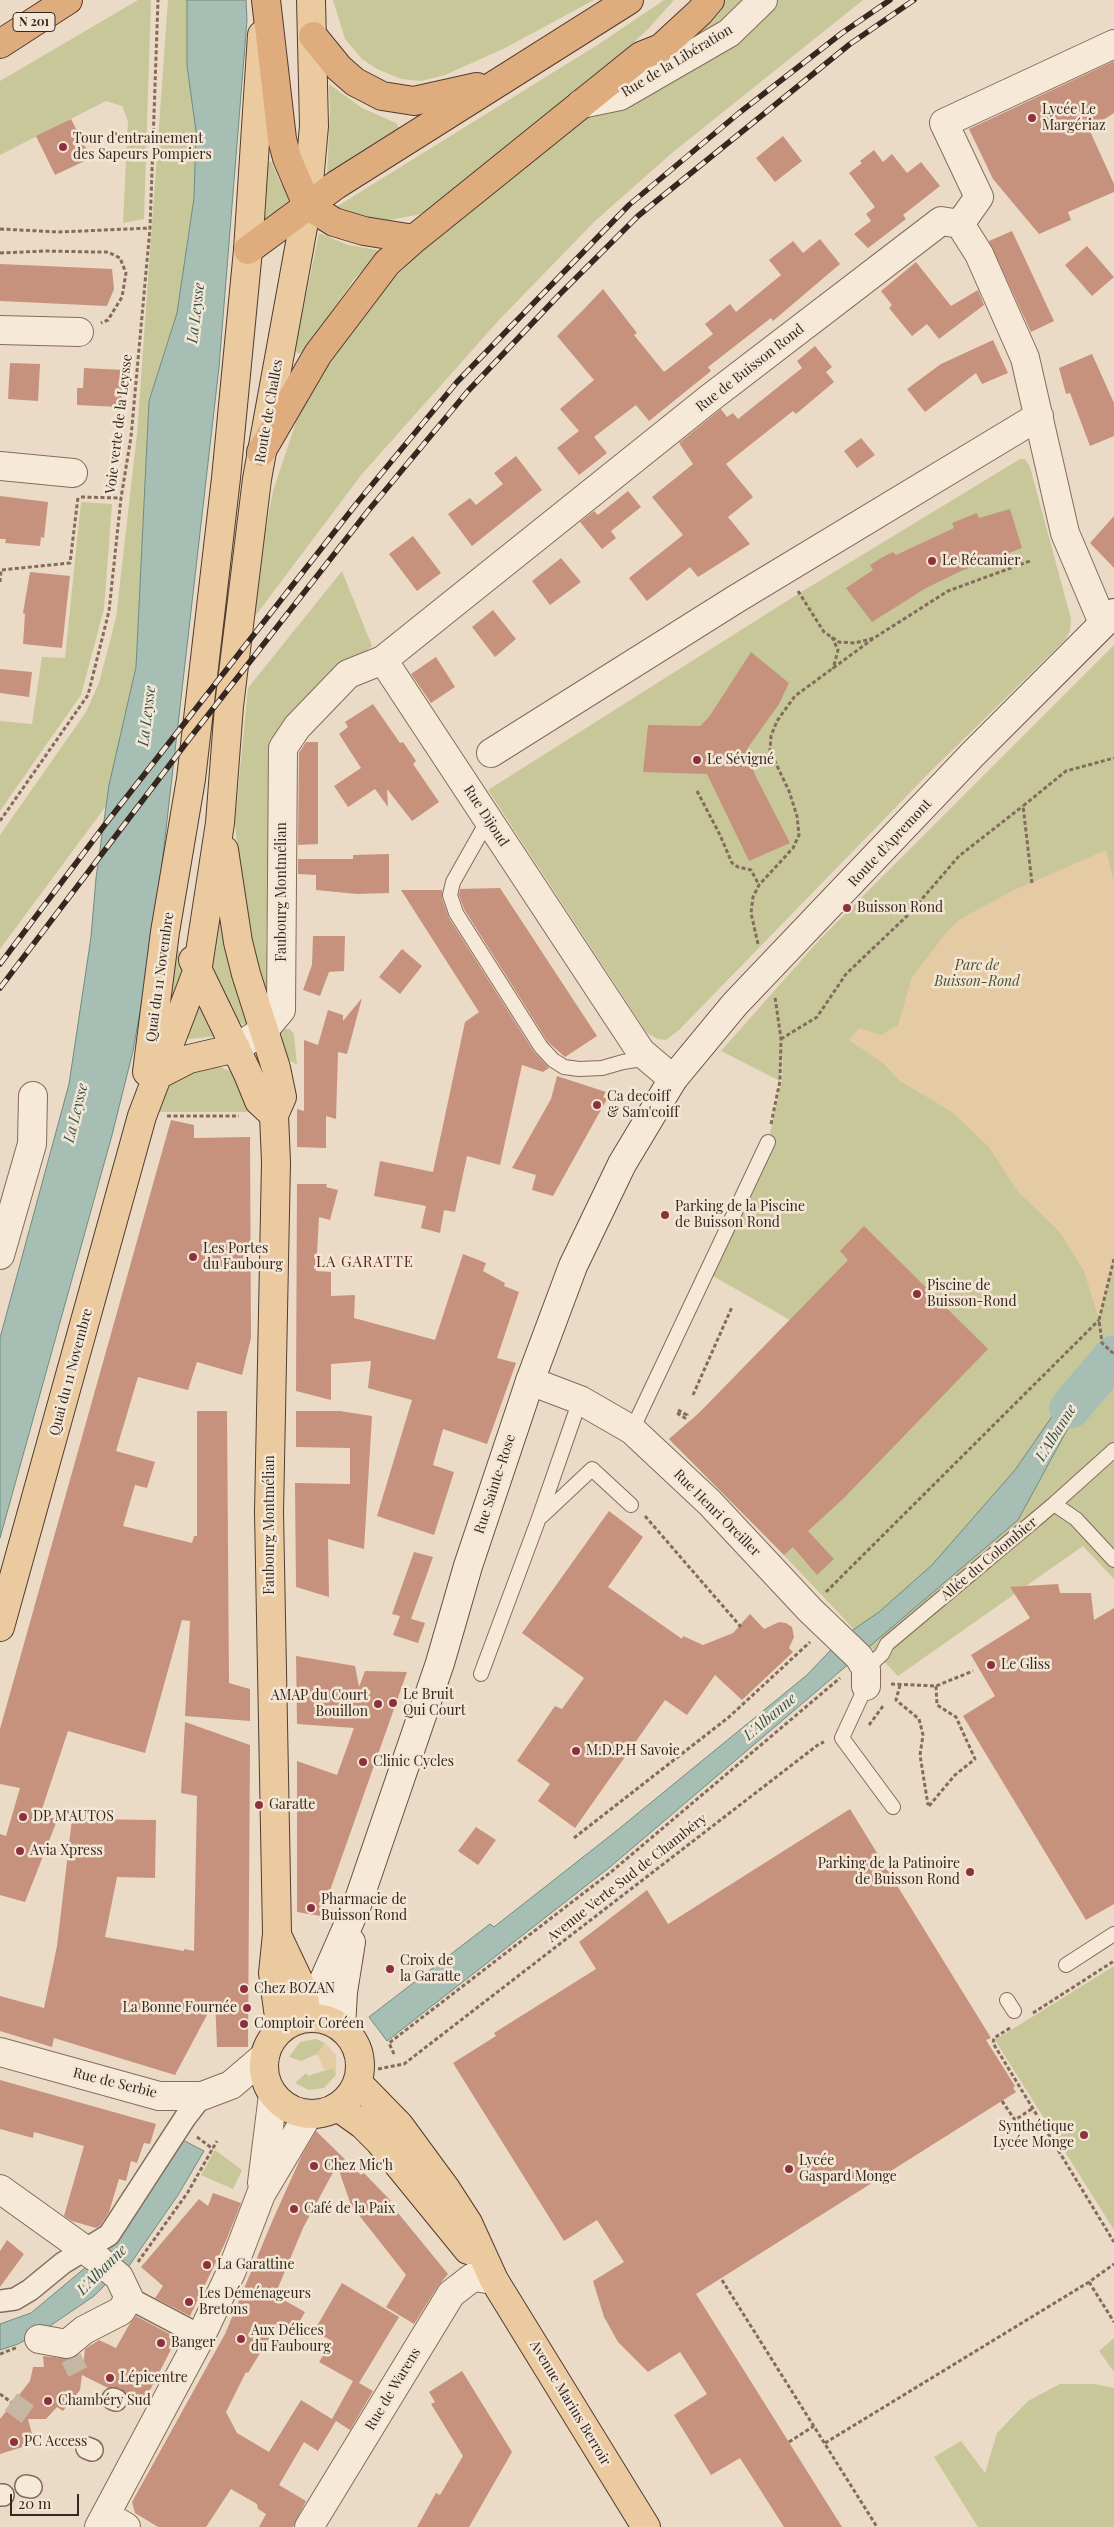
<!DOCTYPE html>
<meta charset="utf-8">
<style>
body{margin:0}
#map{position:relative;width:1114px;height:2527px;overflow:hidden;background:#ebdac5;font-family:"Playfair Display",serif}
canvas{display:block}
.scale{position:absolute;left:10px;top:2494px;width:69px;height:22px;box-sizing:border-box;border:2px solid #35271f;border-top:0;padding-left:6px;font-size:15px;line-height:18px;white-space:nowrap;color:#35271f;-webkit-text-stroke:4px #f3e6d4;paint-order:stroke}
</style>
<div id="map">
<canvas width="1114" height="2527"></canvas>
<div class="scale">20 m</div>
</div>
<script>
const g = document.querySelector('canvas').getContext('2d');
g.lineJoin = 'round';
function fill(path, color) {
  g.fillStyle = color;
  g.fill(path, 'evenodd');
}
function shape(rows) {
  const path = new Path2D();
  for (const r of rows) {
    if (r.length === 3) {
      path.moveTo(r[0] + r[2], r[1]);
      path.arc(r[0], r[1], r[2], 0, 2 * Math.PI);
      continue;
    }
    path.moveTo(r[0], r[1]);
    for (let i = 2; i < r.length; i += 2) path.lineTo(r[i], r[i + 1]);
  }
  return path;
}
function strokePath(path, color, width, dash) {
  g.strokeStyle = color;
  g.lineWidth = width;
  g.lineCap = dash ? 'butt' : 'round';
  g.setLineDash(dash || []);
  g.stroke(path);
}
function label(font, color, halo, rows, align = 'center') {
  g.font = font + ' "Playfair Display",serif';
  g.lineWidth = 5;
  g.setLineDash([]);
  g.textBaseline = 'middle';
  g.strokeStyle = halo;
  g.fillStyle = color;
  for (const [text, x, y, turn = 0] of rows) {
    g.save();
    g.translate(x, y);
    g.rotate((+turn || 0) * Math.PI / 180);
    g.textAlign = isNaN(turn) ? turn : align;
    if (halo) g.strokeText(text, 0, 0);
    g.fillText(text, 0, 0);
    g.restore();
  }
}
fill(shape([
 [138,0,151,0,144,219,123,223,128,121,122,106,106,101,0,155,0,81],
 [168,0,187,0,187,66,196,127,194,198,177,313,149,401,136,667,106,806,0,949,0,835,86,712,99,683,116,618,137,434],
 [333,0,594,0,505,48,445,75,421,81,401,79,377,69,362,59,345,39],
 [664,0,674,0,649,28,588,86,433,209,417,215,383,221,346,214,336,207,599,44],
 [726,0,863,0,672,153,595,221,499,320,362,474,253,619,260,561,273,491,300,410,328,360,389,283,422,251,455,222,698,30],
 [329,84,362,108,396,123,400,129,332,173,327,173,330,110],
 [271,161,280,182,293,200,268,219,265,219,268,163],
 [319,233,348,245,383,251,355,278,308,346,299,354,295,351,296,344],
 [1020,459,1025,459,1030,467,1071,619,1070,631,1065,640,930,772,679,1030,666,1040,658,1039,647,1033,488,790,798,594],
 [81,502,112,504,104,609,81,695,0,811,0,721,32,724,42,657,65,658],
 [342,571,372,646,324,686,271,811,266,944,272,973,268,1002,252,950,240,883,235,821,248,688],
 [1114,645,1114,1579,1083,1546,898,1676,781,1552,669,1439,699,1413,790,1320,706,1272,768,1142,782,1080,783,1055,780,1081,721,1051,821,938],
 [218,886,249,1023,246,1026,235,1019,209,983],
 [177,946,188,976,166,1031],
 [198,1003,217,1036,182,1040],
 [284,1029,290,1029,294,1034,297,1065,285,1057,275,1034],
 [215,1065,230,1071,245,1085,258,1112,154,1112,174,1073],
 [1114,1966,1114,2230,995,2040],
 [316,2039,325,2043,317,2054,301,2061,289,2057,300,2042],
 [332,2068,336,2075,324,2088,309,2090,295,2083,306,2073,308,2076],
 [215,2150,242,2170,233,2189,201,2175],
 [1114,2338,1114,2372,1099,2351],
 [1060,2384,1095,2384,1114,2388,1114,2527,978,2527,934,2457,961,2441,985,2473,997,2433,1028,2401]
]), '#c8c79a');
fill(shape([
 [1106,850,1114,883,1114,1259,1099,1320,1084,1271,1059,1231,1018,1192,988,1146,952,1112,900,1081,883,1063,849,1040,859,1028,881,1035,898,1025,912,977,950,928,962,918,1014,890],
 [325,2043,336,2055,336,2075,332,2068,324,2069,317,2054]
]), '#e4cba4');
const water = shape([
 [187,0,246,0,247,20,219,367,154,934,133,1051,112,1135,0,1538,0,1338,69,1084,91,937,96,878,109,785,136,667,149,401,177,313,194,198,196,131,187,66,187,0],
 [1101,1363,1106,1364,1107,1370,1104,1376,1067,1430,1018,1520,610,1867,387,2041,369,2017,490,1924,494,1927,615,1832,807,1675,844,1636,879,1612,932,1565,1015,1470,1060,1405,1101,1363],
 [177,2137,204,2151,178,2195,124,2273,105,2253,138,2207,177,2137],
 [92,2262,108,2282,94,2296,44,2330,18,2344,0,2350,0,2324,31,2313,92,2262]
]);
fill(water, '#a6beb4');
strokePath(water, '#6e8c80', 1);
strokePath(shape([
 [1070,1408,1114,1356]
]), '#a6beb4', 41);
fill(shape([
 [1114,61,1114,113,1089,129,1114,184,1114,192,1068,212,1071,220,1039,234,993,179,969,129],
 [71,119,91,158,55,175,36,136],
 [783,136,802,161,775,182,756,158],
 [874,150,883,162,892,154,907,173,921,162,940,186,903,215,906,219,868,248,854,234,871,221,866,214,875,207,849,173,862,163,860,161],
 [1012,231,1054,321,1031,332,989,241],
 [820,239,840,264,773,321,771,318,708,367,711,371,649,421,636,405,594,437,607,453,579,475,557,448,579,431,560,409,594,380,557,336,584,309,603,289,637,333,634,335,664,372,713,334,705,324,730,304,736,312,781,275,769,260,793,241,803,253],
 [1087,246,1114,277,1092,296,1065,265],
 [916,262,951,306,978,290,984,305,939,339,927,324,912,336,889,308,892,305,881,291],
 [0,264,112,269,114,289,107,306,0,301],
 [993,340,1008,373,982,384,976,373,925,412,907,389,941,364],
 [815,346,832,367,826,372,834,382,796,414,793,411,726,464,753,497,728,517,750,544,698,577,690,567,647,601,629,578,683,535,652,497,693,464,679,443,721,409,727,417,733,413,738,419,802,368,797,361],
 [1092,354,1114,403,1114,436,1090,446,1070,393,1066,394,1059,368],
 [10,363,40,364,38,401,8,399],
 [84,368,123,370,121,407,77,405,77,388,83,388],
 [861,438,875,455,857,468,844,451],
 [516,456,542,490,472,546,448,514,470,498,476,505,503,484,494,473],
 [628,491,641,507,611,531,616,538,602,549,580,522,594,511,598,515],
 [0,496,48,502,44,538,41,537,40,546,5,543,6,539,0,539],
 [1010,509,1022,548,961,571,926,588,872,622,846,588,873,570,870,565,883,557,893,552,896,555,954,528,952,523,977,513,979,518],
 [1114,516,1114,568,1090,543],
 [413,536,441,573,417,591,389,554],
 [561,558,581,582,550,605,532,581],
 [30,572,70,576,62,648,23,644,25,614,23,613],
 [493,610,516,639,495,657,472,627],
 [751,652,789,683,779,704,747,749,755,775,790,843,749,861,707,774,643,772,648,725,700,726,709,717],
 [436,657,455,687,431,703,411,674],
 [0,669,32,672,29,697,0,693],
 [373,704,400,743,403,742,416,761,413,764,439,802,412,821,387,789,388,807,375,789,348,807,334,786,361,768,339,734,348,727,345,722],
 [306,742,318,742,318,844,298,845,299,753],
 [389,854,389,893,357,894,316,890,316,875,298,874,298,859,353,859,353,855],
 [500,888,597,1036,565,1057,548,1042,464,909,459,895,460,889],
 [401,890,442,890,442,898,449,918,534,1052,549,1068,543,1072,522,1065,500,1165,467,1156,455,1212,444,1210,440,1233,421,1228,426,1206,374,1196,380,1161,433,1172,465,1022,479,1012],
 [313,936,345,936,344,971,329,972,320,996,303,990,312,965],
 [402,949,422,966,400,994,379,977],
 [362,998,347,1054,338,1052,336,1119,326,1116,326,1148,297,1147,297,1109,304,1111,304,1040,318,1045,328,1010,343,1015,343,1021],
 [557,1076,606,1092,603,1097,607,1099,553,1196,532,1190,536,1175,512,1168,551,1099],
 [171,1120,194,1125,194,1138,250,1137,251,1338,242,1375,197,1362,188,1390,138,1377,116,1451,155,1462,147,1488,135,1485,123,1526,192,1543,194,1536,197,1536,197,1411,227,1411,229,1683,250,1689,250,1721,185,1716,190,1621,182,1620,145,1753,68,1731,39,1818,58,1818,25,1902,0,1895,0,1834,6,1836,20,1788,0,1784,0,1729],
 [297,1184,327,1184,326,1187,338,1190,330,1220,319,1217,316,1271,331,1272,331,1296,355,1295,354,1318,435,1340,463,1254,486,1263,483,1271,505,1283,504,1286,519,1292,497,1358,516,1363,487,1444,443,1429,433,1465,454,1472,434,1535,377,1516,412,1400,368,1388,371,1361,331,1364,331,1400,296,1391],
 [864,1226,988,1349,845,1497,808,1531,834,1559,817,1575,793,1547,784,1555,669,1439,699,1413,848,1260,840,1251],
 [296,1411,340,1411,372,1416,364,1549,328,1539,329,1597,296,1587,295,1483,350,1484,350,1448,296,1447],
 [609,1511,643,1537,608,1587,682,1639,683,1636,703,1645,733,1633,750,1614,764,1629,779,1622,786,1623,792,1627,794,1637,789,1648,793,1652,742,1700,715,1675,687,1715,665,1700,575,1828,538,1801,550,1784,517,1761,555,1706,562,1709,584,1678,522,1633],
 [414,1552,433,1557,411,1619,408,1618,425,1623,418,1643,393,1635,400,1616,392,1614],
 [1058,1584,1060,1593,1091,1593,1094,1620,1114,1608,1114,1904,1086,1920,963,1716,995,1696,971,1655,1030,1618,1010,1587],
 [296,1656,355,1666,359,1687,365,1671,407,1672,321,1916,297,1912,297,1761,337,1775,354,1728,297,1724],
 [185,1722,250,1745,248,2047,217,2047,215,2000,175,2075,54,2038,52,2047,0,2031,0,1996,44,2008,57,1946,72,1819,156,1820,155,1878,117,1877,105,1937,184,1951,184,1949,194,1951,197,1796,181,1793],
 [850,1809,991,2038,986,2040,1015,2086,1013,2088,1016,2092,696,2294,842,2527,784,2527,740,2458,711,2475,674,2415,707,2394,680,2352,648,2372,618,2342,604,2317,593,2281,624,2262,597,2220,564,2241,453,2063,496,2036,494,2033,596,1969,579,1942,647,1890,668,1924],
 [476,1827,496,1840,478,1865,458,1851],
 [0,2080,156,2124,150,2144,144,2143,137,2163,131,2161,126,2181,119,2179,109,2212,100,2226,96,2228,72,2221,64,2216,84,2146,34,2132,33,2138,0,2129],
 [316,2131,361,2175,364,2173,391,2201,389,2202,448,2274,438,2286,414,2324,386,2307,406,2275,351,2205,337,2165,303,2228,275,2295,305,2312,292,2335,276,2327,248,2373,246,2372,226,2412,237,2433,269,2452,301,2400,332,2419,353,2381,319,2362,332,2341,314,2331,342,2283,399,2317,359,2383,373,2391,350,2430,336,2421,318,2451,304,2442,279,2485,306,2501,293,2527,259,2527,266,2514,258,2509,257,2504,231,2489,206,2527,158,2527,135,2513,132,2502,225,2334,274,2217,302,2155],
 [213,2193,241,2203,225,2243,190,2316,155,2298,163,2286,141,2267,199,2199,208,2206],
 [7,2240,24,2254,0,2287,0,2251],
 [136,2316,177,2338,148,2394,131,2400,120,2388,108,2388,82,2375,85,2349,99,2340,116,2348,129,2325],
 [43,2356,72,2359,83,2367,80,2390,63,2411,57,2407,46,2419,28,2419,33,2438,29,2445,0,2454,0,2419,30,2381,33,2367,44,2367],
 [462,2371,512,2452,469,2527,417,2527,436,2493,440,2495,463,2456,431,2404,435,2402,429,2392]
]), '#c6927e');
strokePath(shape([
 [71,2358,78,2372],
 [11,2402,34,2419]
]), '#c7b6a4', 21, [21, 11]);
const service = shape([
 [488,820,453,882,450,895,456,913,541,1047,553,1060,564,1067,579,1069,602,1068,623,1062,649,1058],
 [632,1430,768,1142],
 [1054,1504,1076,1519,1114,1560],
 [542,1516,592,1469,631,1505],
 [866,1669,882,1654,887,1644,1054,1504,1114,1450],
 [481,1674,539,1518,580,1400],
 [866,1686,842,1738,893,1807],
 [1066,1965,1114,1934],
 [1007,2000,1014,2011]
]);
const pedestrian = shape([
 [129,2298,201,2336],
 [0,2301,15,2299,30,2290,63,2263,109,2235,185,2118,202,2096],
 [113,2399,116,2400],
 [87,2448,92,2450],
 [26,2486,31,2487],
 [0,2495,3,2495]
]);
const minor = shape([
 [581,104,620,96,729,33,763,0],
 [960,224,979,197,944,123,1114,44],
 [0,330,79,332],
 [0,466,73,473],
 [383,660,641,1052,673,1079],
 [491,753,736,599,1039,416],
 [236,1048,264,1030,281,1010,283,748,297,727,348,674,383,660,710,398,941,221,960,224,979,254,1025,358,1065,533,1103,623],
 [0,1255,32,1144,33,1096],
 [530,1381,580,1400,632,1430,710,1503,810,1610,859,1657,866,1669,866,1686],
 [0,2052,159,2096,202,2096,231,2085,265,2056],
 [0,2189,95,2257,119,2277,129,2298,121,2311,84,2330,67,2344,39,2339],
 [106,2515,126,2527],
 [309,2527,451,2294,473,2277,494,2280]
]);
const tertiary = shape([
 [262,2183,273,2095],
 [99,2527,201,2336,232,2270,261,2194,308,2115]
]);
const secondary = shape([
 [314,2018,320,1989,357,1905,440,1663,468,1566,530,1381,573,1266,622,1164,673,1079,735,1004,972,755,1114,613],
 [341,2027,343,1992,351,1942]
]);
const primary = shape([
 [224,850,238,942,246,974,276,1068,282,1097,274,1115,276,1162,269,1512,277,1934,273,1973,279,2017,276,2034],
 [193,960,248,1074,259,1101,274,1115],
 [147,1072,165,932,191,779,226,478,248,250,262,35],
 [158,1075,189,1059,236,1048],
 [0,1627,142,1116,197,972,220,823,229,706,257,479,307,205,314,126,311,0],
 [277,1935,303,1990,307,2018],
 [312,2066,48],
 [358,2083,399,2125,446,2189,468,2223,494,2280,646,2527],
 [338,2107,363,2125,379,2141,468,2250]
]);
const trunk = shape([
 [266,0,282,139,287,158,307,205,334,222,364,231,414,239],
 [313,36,339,68,355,82,382,96,414,101,477,87],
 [0,44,68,0],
 [248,250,336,185,629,0],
 [261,452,318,354,387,263,414,239,641,56,661,48,700,12,710,0]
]);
strokePath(service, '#846c5d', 16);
strokePath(pedestrian, '#846c5d', 24);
strokePath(minor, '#846c5d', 30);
strokePath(tertiary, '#846c5d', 30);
strokePath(secondary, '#664e40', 30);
strokePath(primary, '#523c30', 30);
strokePath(trunk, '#523c30', 30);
strokePath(shape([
 [0,229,59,232,150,228],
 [0,253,45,251,95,252,108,252,120,258,126,273,122,297,108,320,101,323],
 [81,497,121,498],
 [0,582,1,570,70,563,78,497],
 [798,591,824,632,839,642,855,643,874,638,948,591,1030,561],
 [832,637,838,650,833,669],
 [697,791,720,835,732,863,738,867,751,870,759,885],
 [0,821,88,695,109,611,121,498,131,437,150,228,158,0],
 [1032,883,1023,806,1066,771,1114,758],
 [758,944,751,913,753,897,759,885,793,848,799,835,797,816,789,791,770,751,771,736,777,721,795,696,874,638],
 [781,1039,817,1017,846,974,909,914,959,856,1023,806],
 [167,1116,239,1116],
 [771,1124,780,1081,781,1039,775,997],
 [1114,1259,1099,1320,1102,1343,1114,1354],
 [693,1395,732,1307],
 [677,1413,685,1418,687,1415,678,1410],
 [645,1516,741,1627],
 [826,1592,1099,1320],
 [891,1684,936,1686,973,1671],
 [900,1685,896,1700,919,1719,923,1735,920,1755,928,1805],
 [869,1725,883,1706],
 [929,1806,955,1775,975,1759,956,1717,937,1705,936,1686],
 [574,1838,729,1717,810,1642],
 [1033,2013,1114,1961],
 [1010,2028,994,2038,993,2043,1114,2242],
 [394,2054,389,2043,611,1872,840,1678],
 [378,2069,404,2064,819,1744,824,1742],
 [1002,2101,1015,2120,1033,2108],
 [197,2137,213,2149],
 [138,2262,188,2192,217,2141],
 [722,2280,877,2527],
 [1089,2282,1114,2322],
 [0,2354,18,2347],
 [0,2394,11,2402],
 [789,2442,814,2426],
 [825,2443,1089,2282,1114,2264]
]), '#846c5d', 3, [4, 2.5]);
strokePath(service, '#f6e9d8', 14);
strokePath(pedestrian, '#f6e9d8', 21);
strokePath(minor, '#f6e9d8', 28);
strokePath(tertiary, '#f6e9d8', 28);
strokePath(secondary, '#f6e9d8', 28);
strokePath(primary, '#ebcaa0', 28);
strokePath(trunk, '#dfac7e', 28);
const rail = shape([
 [0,964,107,822,357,503,457,382,629,205,739,113,842,33,890,0],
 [0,988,190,738,368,511,468,391,560,294,638,216,850,44,914,0]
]);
strokePath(rail, '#35271f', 5.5);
strokePath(rail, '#f3e6d4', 4, [11]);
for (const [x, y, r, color] of [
 [1032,118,5,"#8e313e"],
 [63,147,5,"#8e313e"],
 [932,561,5,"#8e313e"],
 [697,760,5,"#8e313e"],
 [847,908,5,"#8e313e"],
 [597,1105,5,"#8e313e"],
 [665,1215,5,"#8e313e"],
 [193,1257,5,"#8e313e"],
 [917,1294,5,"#8e313e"],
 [991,1665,5,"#8e313e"],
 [393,1703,5,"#8e313e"],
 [378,1704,5,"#8e313e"],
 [576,1751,5,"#8e313e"],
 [363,1762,5,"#8e313e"],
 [259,1805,5,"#8e313e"],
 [23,1817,5,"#8e313e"],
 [20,1851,5,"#8e313e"],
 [970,1872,5,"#8e313e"],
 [311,1908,5,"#8e313e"],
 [390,1969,5,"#8e313e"],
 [244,1989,5,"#8e313e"],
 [247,2008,5,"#8e313e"],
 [244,2024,5,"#8e313e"],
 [1084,2135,5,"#8e313e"],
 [314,2166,5,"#8e313e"],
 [789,2169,5,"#8e313e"],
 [294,2209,5,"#8e313e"],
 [207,2265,5,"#8e313e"],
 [189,2302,5,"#8e313e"],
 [241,2339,5,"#8e313e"],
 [161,2343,5,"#8e313e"],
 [110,2378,5,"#8e313e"],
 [48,2401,5,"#8e313e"],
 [14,2442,5,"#8e313e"]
]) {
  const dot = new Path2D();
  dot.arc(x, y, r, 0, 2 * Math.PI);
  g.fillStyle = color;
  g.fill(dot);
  strokePath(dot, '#f3e6d4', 2);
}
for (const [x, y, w] of [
 [34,22,42]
]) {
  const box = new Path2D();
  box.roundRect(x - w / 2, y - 9.5, w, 19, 4);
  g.fillStyle = '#f3e6d4';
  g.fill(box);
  strokePath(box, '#35271f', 1);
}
label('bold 12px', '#35271f', null, [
 ["N 201",34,22]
]);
label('14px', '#35271f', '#f3e6d4', [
 ["Rue de la Libération",677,61,-31],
 ["Rue de Buisson Rond",750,368,-38],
 ["Route de Challes",269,411,-80],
 ["Voie verte de la Leysse",119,424,-83],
 ["Rue Dijoud",486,816,57],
 ["Route d'Apremont",890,843,-47],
 ["Faubourg Montmélian",282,892,-90],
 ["Quai du 11 Novembre",160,977,-82],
 ["Quai du 11 Novembre",71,1372,-75],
 ["Rue Sainte-Rose",495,1484,-72],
 ["Rue Henri Oreiller",717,1513,45],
 ["Faubourg Montmélian",270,1525,-90],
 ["Allée du Colombier",989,1559,-40],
 ["Avenue Verte Sud de Chambéry",627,1878,-38],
 ["Rue de Serbie",115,2083,14],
 ["Rue de Warens",393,2389,-59],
 ["Avenue Marius Berroir",570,2403,59]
]);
label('14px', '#35271f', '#f3e6d4', [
 ["Lycée Le",1042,110],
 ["Margériaz",1042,126],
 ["Tour d'entrainement",73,139],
 ["des Sapeurs Pompiers",73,155],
 ["Le Récamier",942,561],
 ["Le Sévigné",707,760],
 ["Buisson Rond",857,908],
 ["Ca decoiff",607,1097],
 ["& Sam'coiff",607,1113],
 ["Parking de la Piscine",675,1207],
 ["de Buisson Rond",675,1223],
 ["Les Portes",203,1249],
 ["du Faubourg",203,1265],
 ["Piscine de",927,1286],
 ["Buisson-Rond",927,1302],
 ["Le Gliss",1001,1665],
 ["Le Bruit",403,1695],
 ["Qui Court",403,1711],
 ["AMAP du Court",368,1696,"right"],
 ["Bouillon",368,1712,"right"],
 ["M.D.P.H Savoie",586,1751],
 ["Clinic Cycles",373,1762],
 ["Garatte",269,1805],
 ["DP M'AUTOS",33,1817],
 ["Avia Xpress",30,1851],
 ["Parking de la Patinoire",960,1864,"right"],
 ["de Buisson Rond",960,1880,"right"],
 ["Pharmacie de",321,1900],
 ["Buisson Rond",321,1916],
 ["Croix de",400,1961],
 ["la Garatte",400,1977],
 ["Chez BOZAN",254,1989],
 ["La Bonne Fournée",237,2008,"right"],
 ["Comptoir Coréen",254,2024],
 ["Synthétique",1074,2127,"right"],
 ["Lycée Monge",1074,2143,"right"],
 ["Lycée",799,2161],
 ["Gaspard Monge",799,2177],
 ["Chez Mic'h",324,2166],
 ["Café de la Paix",304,2209],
 ["La Garattine",217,2265],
 ["Les Déménageurs",199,2294],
 ["Bretons",199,2310],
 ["Aux Délices",251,2331],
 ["du Faubourg",251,2347],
 ["Banger",171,2343],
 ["Lépicentre",120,2378],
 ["Chambéry Sud",58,2401],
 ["PC Access",24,2442]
], 'left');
label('italic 14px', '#4b5028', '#f3e6d4', [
 ["Parc de",977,966],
 ["Buisson-Rond",977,982]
]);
label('italic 15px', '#30544d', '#f3e6d4', [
 ["La Leysse",196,313,-83],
 ["La Leysse",147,716,-83],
 ["La Leysse",76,1113,-76],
 ["L'Albanne",1056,1433,-58],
 ["L'Albanne",770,1717,-40],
 ["L'Albanne",102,2270,-45]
]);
g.letterSpacing = '1px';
label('15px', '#5f2722', '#f3e6d4', [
 ["LA GARATTE",365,1262]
]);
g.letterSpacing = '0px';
</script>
